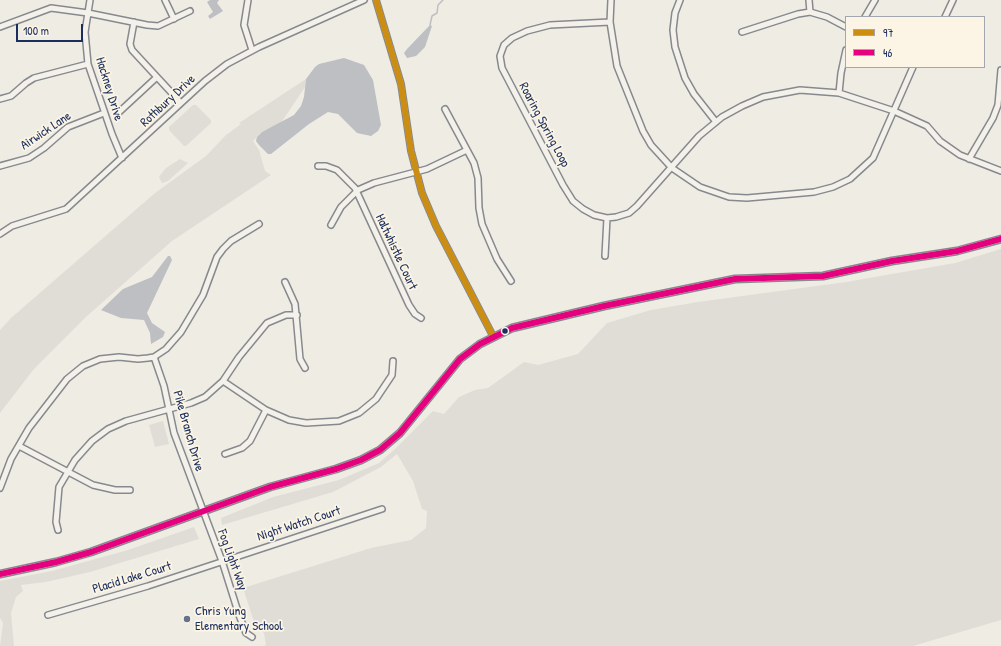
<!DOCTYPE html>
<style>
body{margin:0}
#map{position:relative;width:1001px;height:646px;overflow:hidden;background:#efece4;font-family:"Patrick Hand",sans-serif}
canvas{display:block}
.legend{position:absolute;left:845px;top:16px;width:140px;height:52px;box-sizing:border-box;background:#fcf5e5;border:1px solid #a2a6af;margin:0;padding:5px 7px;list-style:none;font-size:12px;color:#1b2f5e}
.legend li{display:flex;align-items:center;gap:8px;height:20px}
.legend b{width:20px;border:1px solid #a2a6af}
.scale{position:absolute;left:16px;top:24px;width:67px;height:18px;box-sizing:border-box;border:2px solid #1b2f5e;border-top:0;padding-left:5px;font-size:12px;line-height:14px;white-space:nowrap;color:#1b2f5e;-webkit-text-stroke:3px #fcf5e5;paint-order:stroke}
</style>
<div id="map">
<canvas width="1001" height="646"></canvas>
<ul class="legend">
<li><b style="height:5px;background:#cb8e13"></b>97</li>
<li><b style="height:5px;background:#e5007d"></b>46</li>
</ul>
<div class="scale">100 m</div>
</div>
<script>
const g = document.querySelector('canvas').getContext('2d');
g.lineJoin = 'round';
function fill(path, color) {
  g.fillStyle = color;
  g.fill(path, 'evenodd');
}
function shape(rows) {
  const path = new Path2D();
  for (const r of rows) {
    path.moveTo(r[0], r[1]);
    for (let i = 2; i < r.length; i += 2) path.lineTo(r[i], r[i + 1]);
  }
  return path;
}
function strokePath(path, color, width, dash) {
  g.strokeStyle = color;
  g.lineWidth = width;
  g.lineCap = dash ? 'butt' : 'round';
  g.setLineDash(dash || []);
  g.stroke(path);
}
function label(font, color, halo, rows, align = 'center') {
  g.font = font + ' "Patrick Hand",sans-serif';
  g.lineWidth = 3.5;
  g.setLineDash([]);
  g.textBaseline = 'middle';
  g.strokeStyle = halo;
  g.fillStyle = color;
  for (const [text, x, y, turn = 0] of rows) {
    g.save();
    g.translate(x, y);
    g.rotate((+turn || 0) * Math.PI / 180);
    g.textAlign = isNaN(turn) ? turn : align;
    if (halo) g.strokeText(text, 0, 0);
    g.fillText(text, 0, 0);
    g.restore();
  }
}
fill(shape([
 [306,79,305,87,281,123,262,132,253,141,259,150,265,171,271,175,172,241,87,316,34,369,0,413,0,330,11,318,155,193,206,156,226,135,241,124,239,123],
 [193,105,196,105,211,120,211,123,186,146,184,146,169,130,169,127],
 [180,159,188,163,168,181,162,183,159,177,161,174,166,168],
 [1001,249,1001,620,913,646,264,646,266,645,264,633,255,625,243,588,371,548,411,540,426,528,427,511,422,509,413,481,397,454,381,467,333,492,222,525,221,518,273,497,339,480,379,463,394,450,433,411,444,414,459,397,475,390,488,388,524,362,538,365,578,354,607,323,651,310,698,302,846,282,955,263],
 [163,421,169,444,155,447,149,425],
 [194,527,199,539,90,572,46,582,21,585,23,591,16,597,11,613,14,646,0,646,3,623,0,618,0,581,52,571,128,550]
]), '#e0ddd7');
fill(shape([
 [210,0,219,0,217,3,223,11,210,19,208,16,213,12,207,2],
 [430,25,432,26,425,47,416,56,407,58,404,53,407,49],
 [344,58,364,65,373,80,381,125,378,131,371,136,357,133,338,114,328,112,309,124,271,154,268,154,259,145,256,141,257,137,262,132,294,115,301,106,304,97,306,79,315,67,319,64],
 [168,256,170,256,172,260,147,313,152,323,165,332,163,337,151,344,150,333,144,320,121,318,101,310,123,289,152,277]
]), '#bebfc2');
strokePath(shape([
 [430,25,432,16,437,13,438,5,443,0]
]), '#bebfc2', 1.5);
const minor = shape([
 [90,0,85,32,88,64,112,134,122,158],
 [165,0,174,19],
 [248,0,244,25,252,50],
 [376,0,401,84,411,151,422,193,436,226,493,336],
 [611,0,610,22,617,66,643,131,651,145,672,168,700,187,729,197,747,198,814,192,833,187,850,179,873,158,913,67],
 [680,0,675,13,673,30,675,47,685,78,694,94,716,122],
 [809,0,810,12],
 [865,17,875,0],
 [945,17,953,0],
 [134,22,130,44,132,50,181,103],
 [610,22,550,25,527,31,512,38,504,45,500,56,502,68,563,185,573,201,583,209,594,215,607,218,616,217,629,213,637,206,699,136,722,117,742,106,763,97,800,90,839,93,894,111,927,126,940,141,960,155,1001,171],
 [0,27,51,8,88,13,147,25,158,26,190,11],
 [742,32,798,14,810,12,827,17,846,27],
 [839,93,841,73,846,50],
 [0,99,11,96,26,83,34,78,88,64],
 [445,109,474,163,478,178,479,208,482,224,497,259,511,281],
 [117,114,157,77],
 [969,159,993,118,998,105,1001,70],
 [0,166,29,158,44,148,68,127,104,113],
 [318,166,326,166,337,170,355,188,409,305,415,314,421,318],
 [331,225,341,207,358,190,374,183,427,169,467,150],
 [0,234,12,226,66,209,205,81,227,64,259,47,364,0],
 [605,256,607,218],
 [285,282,295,304,300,359,305,368],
 [154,357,164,386,174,433,222,561,239,615,246,633,252,637],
 [223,381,266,410,289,420,306,423,339,421,359,413,376,399,392,375,393,361],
 [19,446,93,485,115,490,130,490],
 [225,454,242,448,250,441,266,410],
 [0,488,11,459,29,428,67,379,83,366,100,359,119,357,138,359,148,358,154,357,166,349,181,332,203,295,217,257,223,249,231,241,259,224],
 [58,530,56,522,59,487,75,460,92,441,108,429,126,421,191,403,205,397,223,381,239,357,267,323,286,315,297,315],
 [48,615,148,586,382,509]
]);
const major = shape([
 [0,574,56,562,91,552,270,487,336,469,361,460,380,450,400,433,460,359,480,344,512,328,604,306,735,279,823,276,892,261,957,251,1001,239]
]);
strokePath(minor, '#86898e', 8);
strokePath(major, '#86898e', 9);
strokePath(minor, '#f4f1eb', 5);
strokePath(major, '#f4f1eb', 6);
strokePath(shape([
 [376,0,401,84,411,151,422,193,436,226,493,336]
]), '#cb8e13', 6);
strokePath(shape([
 [0,574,56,562,91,552,270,487,336,469,361,460,380,450,400,433,460,359,480,344,512,328,604,306,735,279,823,276,892,261,957,251,1001,239]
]), '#e5007d', 6);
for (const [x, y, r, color] of [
 [505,331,3.5,"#1b2f5e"],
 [187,619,4,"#65718d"]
]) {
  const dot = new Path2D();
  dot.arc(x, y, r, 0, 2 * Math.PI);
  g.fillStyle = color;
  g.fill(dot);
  strokePath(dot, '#fcf5e5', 1.5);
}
label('13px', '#1b2f5e', '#fcf5e5', [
 ["Hackney Drive",109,89,73],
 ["Rothbury Drive",168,101,-43],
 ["Roaring Spring Loop",544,125,62],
 ["Airwick Lane",46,131,-34],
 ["Haltwhistle Court",396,252,65],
 ["Pike Branch Drive",188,431,74],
 ["Night Watch Court",299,524,-18],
 ["Fog Light Way",232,560,70],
 ["Placid Lake Court",132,578,-17]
]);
label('13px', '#1b2f5e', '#fcf5e5', [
 ["Chris Yung",195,612],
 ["Elementary School",195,627]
], 'left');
</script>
